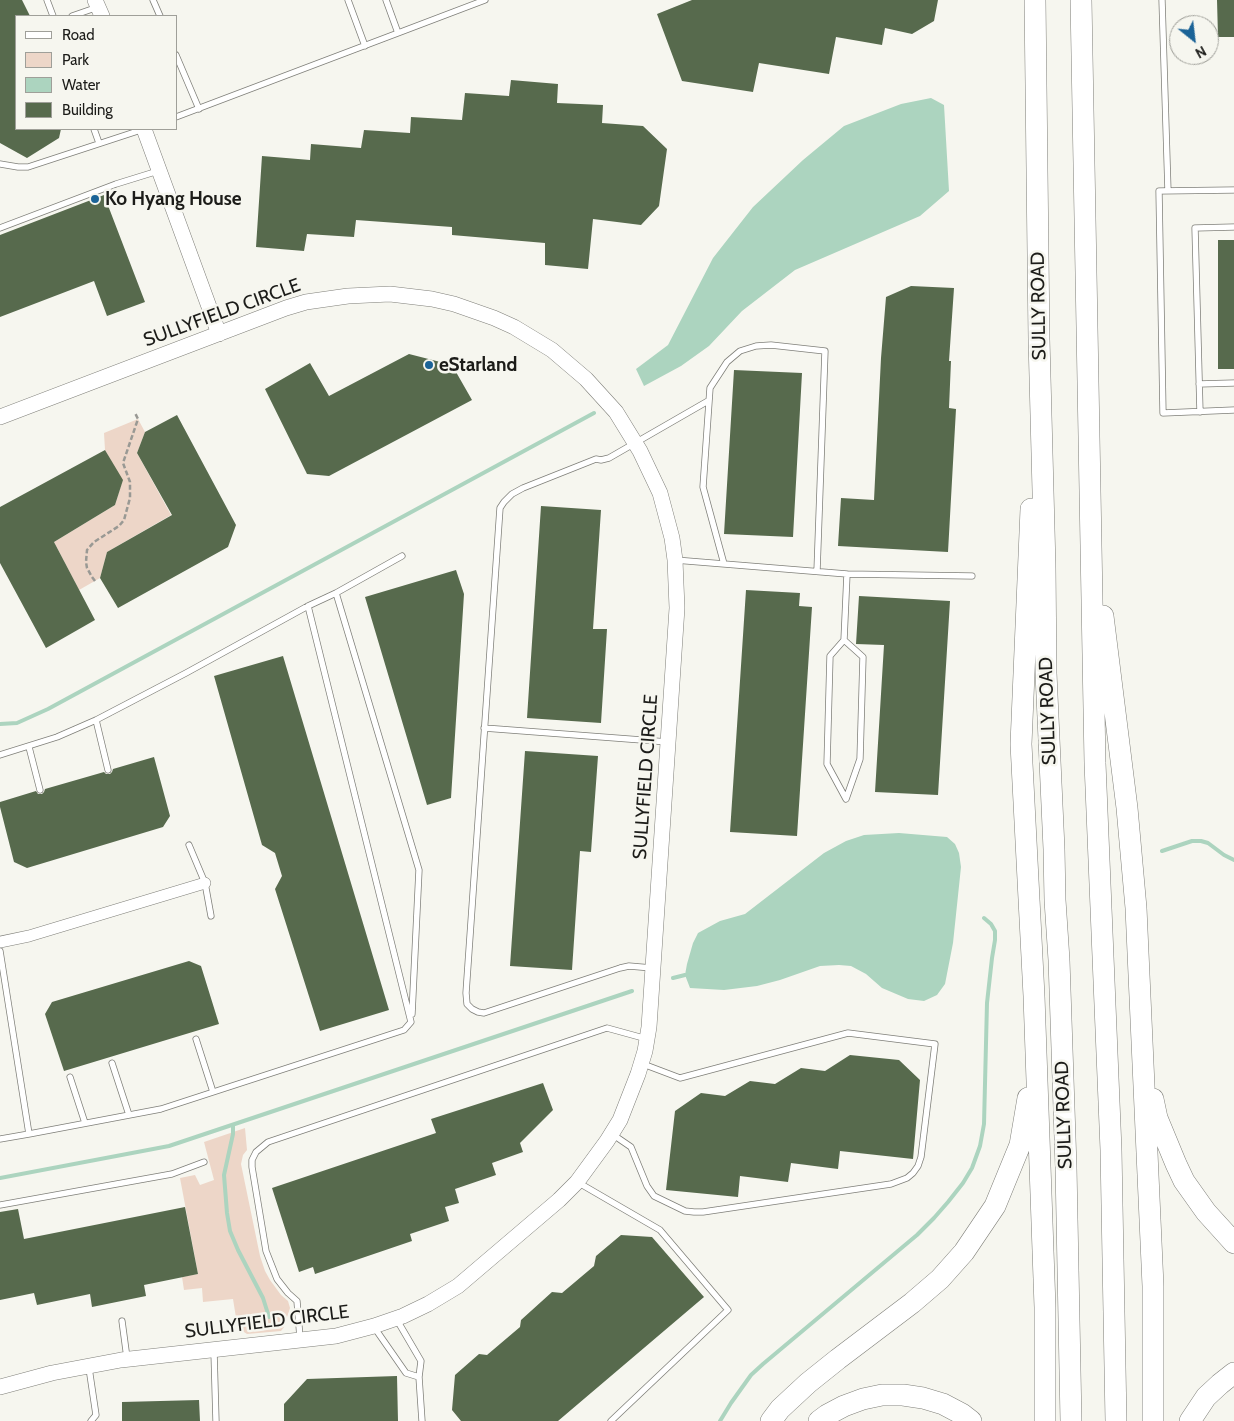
<!DOCTYPE html>
<style>
body{margin:0}
#map{position:relative;width:1234px;height:1421px;overflow:hidden;background:#f6f6ef;font-family:Cabin,sans-serif}
canvas{display:block}
.legend{position:absolute;left:15px;top:15px;width:162px;height:115px;box-sizing:border-box;background:#f6f6ef;border:1px solid #9f9f99;margin:0;padding:6px 9px;list-style:none;font-size:15px;color:#1c1c19}
.legend li{display:flex;align-items:center;gap:10px;height:25px}
.legend b{width:25px;border:1px solid #9f9f99}
.north{position:absolute;left:1169px;top:15px;width:50px;height:50px;box-sizing:border-box;background:#f6f6ef;border:1px solid #9f9f99;border-radius:50%;rotate:151deg;font-size:14px;font-weight:700;line-height:20px;text-align:center;color:#1c1c19}
.north::after{content:'';display:block;margin:auto;width:18px;height:22px;background:#1b6397;clip-path:polygon(50% 0,100% 100%,50% 72%,0 100%)}
</style>
<div id="map">
<canvas width="1234" height="1421"></canvas>
<ul class="legend">
<li><b style="height:6px;background:#fff"></b>Road</li>
<li><b style="height:14px;background:#edd6c8"></b>Park</li>
<li><b style="height:14px;background:#acd4bf"></b>Water</li>
<li><b style="height:14px;background:#576a4d"></b>Building</li>
</ul>
<div class="north">N</div>
</div>
<script>
const g = document.querySelector('canvas').getContext('2d');
g.lineJoin = 'round';
function fill(path, color) {
  g.fillStyle = color;
  g.fill(path, 'evenodd');
}
function shape(rows) {
  const path = new Path2D();
  for (const r of rows) {
    path.moveTo(r[0], r[1]);
    for (let i = 2; i < r.length; i += 2) path.lineTo(r[i], r[i + 1]);
  }
  return path;
}
function strokePath(path, color, width, dash) {
  g.strokeStyle = color;
  g.lineWidth = width;
  g.lineCap = dash ? 'butt' : 'round';
  g.setLineDash(dash || []);
  g.stroke(path);
}
function label(font, color, halo, rows, align = 'center') {
  g.font = font + ' Cabin,sans-serif';
  g.lineWidth = 5;
  g.setLineDash([]);
  g.textBaseline = 'middle';
  g.strokeStyle = halo;
  g.fillStyle = color;
  for (const [text, x, y, turn = 0] of rows) {
    g.save();
    g.translate(x, y);
    g.rotate((+turn || 0) * Math.PI / 180);
    g.textAlign = isNaN(turn) ? turn : align;
    if (halo) g.strokeText(text, 0, 0);
    g.fillText(text, 0, 0);
    g.restore();
  }
}
fill(shape([
 [138,419,145,432,137,453,171,515,107,552,100,578,79,590,54,542,115,505,122,482,105,450,104,433],
 [245,1128,247,1150,243,1155,241,1164,260,1256,265,1271,270,1280,281,1295,288,1301,290,1308,284,1327,281,1331,247,1334,241,1330,237,1324,233,1299,203,1302,202,1288,184,1290,182,1277,198,1274,180,1178,195,1175,200,1185,214,1180,204,1142]
]), '#edd6c8');
fill(shape([
 [931,98,944,105,949,191,920,216,795,270,742,311,709,346,681,366,644,386,636,369,668,345,713,258,753,207,803,160,844,126,901,104],
 [899,833,947,837,955,844,959,853,961,867,953,943,945,984,937,995,924,1001,908,999,882,988,866,974,851,966,839,965,820,966,780,980,757,986,724,990,690,988,685,975,687,964,693,943,698,933,720,921,745,914,824,853,846,841,864,835]
]), '#acd4bf');
strokePath(shape([
 [0,724,17,723,48,709,594,413],
 [1162,851,1192,841,1201,841,1208,843,1224,855,1234,860],
 [673,978,685,975],
 [233,1125,233,1134,224,1175,227,1213,230,1231,238,1250,263,1298,269,1317],
 [0,1178,169,1146,632,991],
 [720,1421,731,1403,751,1375,763,1364,917,1235,934,1218,948,1202,963,1183,972,1168,980,1146,984,1124,987,1003,992,958,995,940,995,931,991,924,984,918]
]), '#acd4bf', 4);
fill(shape([
 [0,0,22,0,30,16,16,16,16,129,61,129,59,138,27,158,0,143],
 [692,0,938,0,934,21,912,34,885,28,882,45,836,37,829,74,759,63,753,92,682,81,657,14],
 [1217,0,1234,0,1234,37,1218,37],
 [511,80,558,84,557,103,603,105,602,123,643,126,667,149,659,206,641,225,593,219,588,269,545,265,545,243,452,235,452,227,356,220,354,237,307,234,304,251,256,247,262,156,310,160,311,144,361,148,364,130,410,133,411,117,462,120,465,93,509,96],
 [104,195,145,302,107,316,94,281,0,317,0,235],
 [1218,240,1234,240,1234,369,1218,369],
 [911,286,954,288,949,361,951,361,949,408,956,409,948,552,838,546,841,498,874,500,881,358,886,297],
 [409,354,452,365,472,400,329,476,307,474,265,389,310,363,329,396],
 [734,370,802,373,793,537,724,534],
 [177,415,236,525,228,547,118,608,100,578,107,552,172,515,137,453,145,432],
 [105,450,123,480,115,505,54,542,95,620,46,648,0,563,0,507],
 [541,506,601,510,593,629,607,629,601,723,527,718],
 [456,570,464,594,451,798,427,805,365,597],
 [746,590,800,593,799,606,812,607,797,836,730,832],
 [859,596,950,601,938,795,875,792,884,645,856,644],
 [283,656,389,1010,320,1031,275,889,282,876,275,853,262,845,214,676],
 [525,751,598,756,591,852,580,851,572,970,510,966],
 [154,757,170,816,163,827,27,868,14,862,0,807,0,802,36,791,38,794,42,794,44,792,45,789,104,772,106,774,110,774,112,772,113,769],
 [189,961,201,966,219,1024,64,1071,45,1014,52,1002],
 [850,1055,899,1060,920,1080,913,1159,840,1151,838,1169,791,1163,788,1182,740,1176,738,1197,666,1190,675,1111,701,1093,725,1096,750,1081,775,1084,801,1068,825,1071],
 [543,1083,553,1110,520,1143,523,1152,492,1163,496,1175,455,1189,459,1203,445,1207,449,1221,410,1234,412,1241,315,1274,313,1267,299,1272,272,1188,436,1133,431,1119],
 [185,1207,198,1274,144,1285,146,1296,92,1307,90,1294,37,1305,34,1293,0,1300,0,1212,18,1209,24,1239],
 [621,1235,652,1237,704,1297,558,1421,461,1421,452,1410,455,1375,479,1354,487,1355,520,1327,521,1320,552,1292,562,1293,594,1266,596,1256],
 [397,1376,398,1421,284,1421,284,1404,307,1379],
 [199,1400,200,1421,122,1421,122,1402]
]), '#576a4d');
const service = shape([
 [47,0,53,16],
 [153,0,160,16],
 [348,0,365,46],
 [386,0,398,33,485,0],
 [1162,0,1168,191],
 [72,16,98,7],
 [176,55,199,109],
 [176,117,398,33],
 [94,129,99,143],
 [0,164,18,167,28,167,144,129],
 [1234,190,1159,191,1163,413,1234,410],
 [0,228,116,184,158,171],
 [1199,384,1234,383],
 [1200,412,1195,228,1234,227],
 [675,560,847,574,844,640,830,656,827,764,846,799,860,759,863,657,844,640],
 [724,564,703,487,710,388,727,362,740,351,756,346,771,345,825,351,817,571],
 [847,574,972,576],
 [336,593,419,870,412,1014],
 [96,720,108,770],
 [484,728,668,742],
 [29,747,40,790],
 [0,755,57,737,96,720,186,673,308,606,336,593,402,556],
 [189,845,205,883,211,916],
 [0,951,29,1134,0,1139],
 [652,968,629,966,620,968,484,1013,478,1012,472,1009,467,1004,466,993,500,508,504,502,512,494,523,488,596,459,601,460,609,458,708,401],
 [196,1039,213,1092],
 [112,1063,129,1115],
 [70,1077,85,1123],
 [29,1134,161,1109,404,1030,411,1022,308,606],
 [612,1134,631,1147,647,1186,654,1196,685,1211,694,1212,703,1212,891,1184,907,1178,913,1173,918,1166,921,1157,935,1044,848,1033,680,1078,643,1064],
 [579,1183,660,1230,728,1310,611,1421],
 [0,1205,172,1174,204,1162],
 [397,1320,421,1361,419,1377,422,1421],
 [122,1321,127,1358],
 [374,1327,406,1373,419,1377],
 [300,1338,297,1301,288,1293,277,1279,266,1251,252,1167,252,1160,256,1152,268,1142,607,1028,647,1039],
 [214,1352,216,1421],
 [89,1368,96,1415,91,1421]
]);
const minor = shape([
 [0,942,29,936,205,883]
]);
const tertiary = shape([
 [95,0,102,16],
 [144,129,219,334],
 [0,417,286,308,306,302,348,296,390,294,432,299,454,304,494,318,514,327,552,350,586,379,616,412,640,451,660,493,672,538,675,560,677,608,649,1027,645,1051,638,1074,620,1120,607,1141,577,1182,559,1200,458,1286,428,1304,403,1316,374,1326,336,1336,121,1360,52,1373,0,1387]
]);
const motorway = shape([
 [1035,0,1039,339,1045,567,1046,673,1054,849,1055,900,1059,960,1066,1167,1071,1421],
 [1081,0,1095,763,1111,1150,1116,1421],
 [1031,509,1021,744,1034,996,1045,1307,1045,1421],
 [1103,616,1127,808,1136,908,1153,1286,1153,1421],
 [1153,1099,1157,1118,1176,1164,1184,1181,1206,1212,1234,1243],
 [771,1421,780,1409,808,1383,838,1359,912,1303,940,1279,964,1252,995,1206,1020,1145,1028,1098],
 [819,1421,827,1415,844,1406,863,1399,882,1395,903,1395,923,1398,943,1404,962,1414,971,1421],
 [1190,1421,1206,1397,1220,1384,1234,1373]
]);
strokePath(service, '#7f7f79', 7);
strokePath(minor, '#7f7f79', 12);
strokePath(tertiary, '#7f7f79', 16);
strokePath(motorway, '#7f7f79', 22);
strokePath(shape([
 [95,581,92,577,87,568,86,562,87,550,94,542,119,526,124,520,130,498,130,482,123,463,138,419,135,413]
]), '#999994', 2.5, [5, 2.5]);
strokePath(service, '#fff', 5.5);
strokePath(minor, '#fff', 11);
strokePath(tertiary, '#fff', 15);
strokePath(motorway, '#fff', 21);
for (const [x, y, r, color] of [
 [95,199,5,"#1b6397"],
 [429,365,5,"#1b6397"]
]) {
  const dot = new Path2D();
  dot.arc(x, y, r, 0, 2 * Math.PI);
  g.fillStyle = color;
  g.fill(dot);
  strokePath(dot, '#f6f6ef', 2);
}
label('bold 19px', '#1c1c19', '#f6f6ef', [
 ["Ko Hyang House",105,199],
 ["eStarland",439,365]
], 'left');
label('19px', '#1c1c19', '#f6f6ef', [
 ["SULLY ROAD",1039,306,-91],
 ["SULLYFIELD CIRCLE",222,313,-20],
 ["SULLY ROAD",1048,711,-92],
 ["SULLYFIELD CIRCLE",646,777,-86],
 ["SULLY ROAD",1064,1115,-92],
 ["SULLYFIELD CIRCLE",267,1322,-7]
]);
</script>
